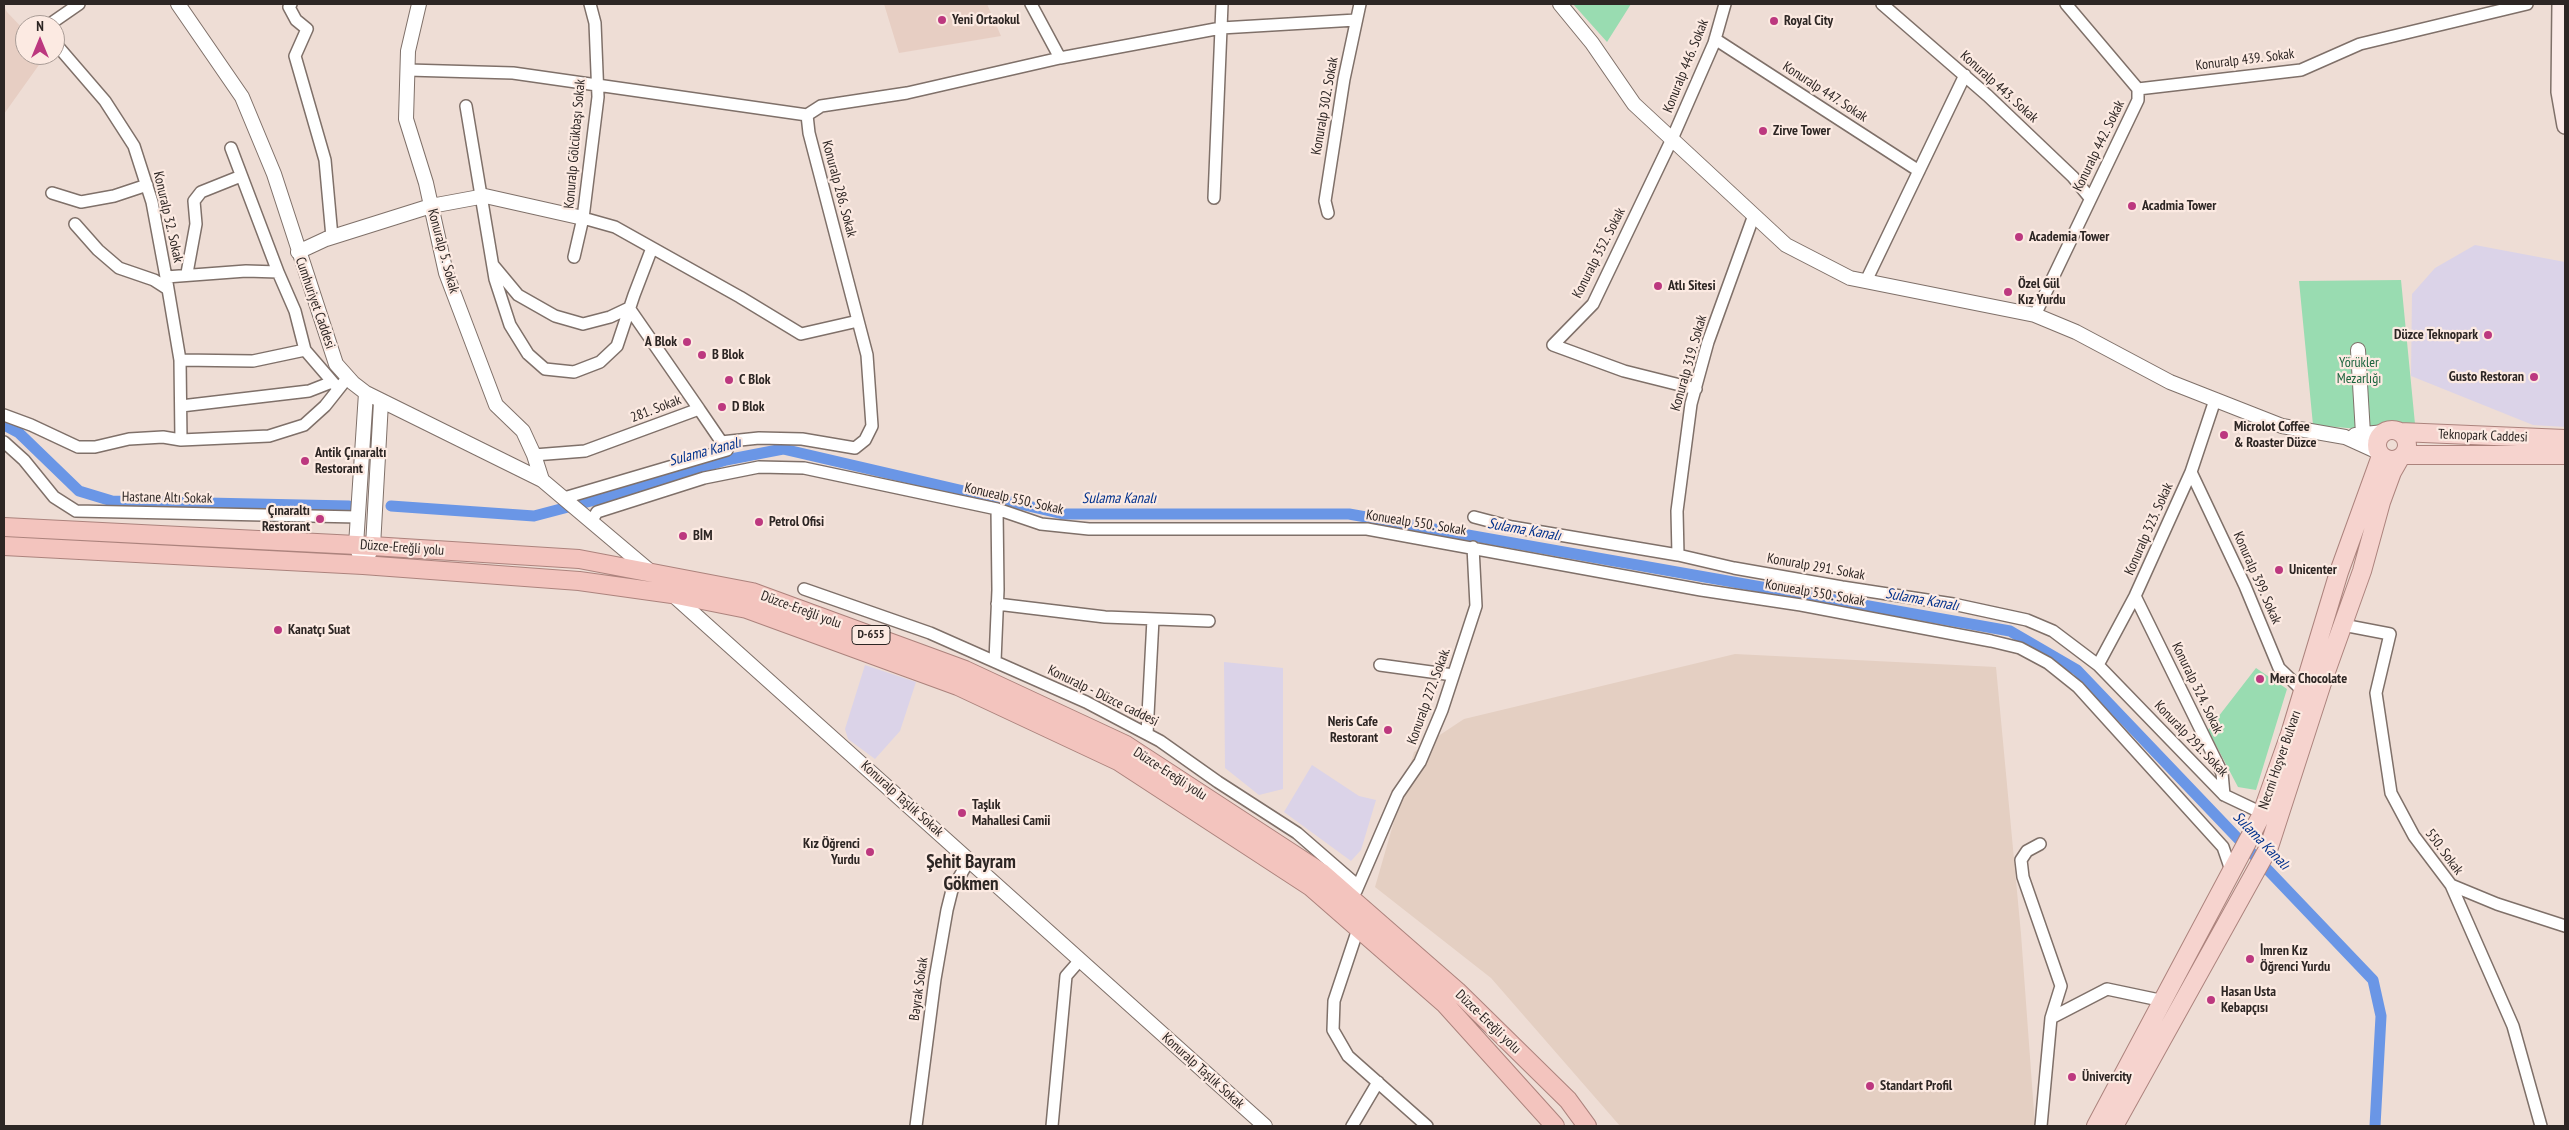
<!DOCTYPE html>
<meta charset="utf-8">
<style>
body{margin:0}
#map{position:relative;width:2569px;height:1130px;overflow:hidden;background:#eeddd5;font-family:"PT Sans Narrow",sans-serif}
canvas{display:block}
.frame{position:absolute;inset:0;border:5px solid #2d2624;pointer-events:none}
.north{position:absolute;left:15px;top:15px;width:50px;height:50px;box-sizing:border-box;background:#fceae2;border:1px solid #a99c96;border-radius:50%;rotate:0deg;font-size:14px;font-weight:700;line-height:20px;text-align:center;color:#2d2624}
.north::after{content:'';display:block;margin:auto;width:18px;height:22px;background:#bc387f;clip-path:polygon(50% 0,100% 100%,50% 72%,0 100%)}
</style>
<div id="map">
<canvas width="2569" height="1130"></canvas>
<div class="frame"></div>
<div class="north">N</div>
</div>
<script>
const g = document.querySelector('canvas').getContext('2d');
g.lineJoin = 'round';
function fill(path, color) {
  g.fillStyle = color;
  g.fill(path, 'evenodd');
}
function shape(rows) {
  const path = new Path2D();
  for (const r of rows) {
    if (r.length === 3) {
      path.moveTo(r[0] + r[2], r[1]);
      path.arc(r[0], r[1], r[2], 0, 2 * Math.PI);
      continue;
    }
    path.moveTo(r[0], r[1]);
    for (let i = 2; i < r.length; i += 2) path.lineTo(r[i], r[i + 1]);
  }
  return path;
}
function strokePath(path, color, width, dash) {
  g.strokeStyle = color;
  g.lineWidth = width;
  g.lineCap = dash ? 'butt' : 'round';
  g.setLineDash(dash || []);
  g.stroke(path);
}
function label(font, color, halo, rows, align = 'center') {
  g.font = font + ' "PT Sans Narrow",sans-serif';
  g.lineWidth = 4.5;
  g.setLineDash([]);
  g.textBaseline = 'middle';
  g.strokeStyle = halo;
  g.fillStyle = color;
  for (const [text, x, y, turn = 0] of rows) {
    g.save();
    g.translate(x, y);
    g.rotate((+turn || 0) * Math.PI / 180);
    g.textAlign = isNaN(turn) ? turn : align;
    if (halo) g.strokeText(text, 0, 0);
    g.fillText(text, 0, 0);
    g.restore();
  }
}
fill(shape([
 [2475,245,2565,262,2565,427,2533,425,2411,376,2412,294,2435,268],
 [1224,662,1283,668,1283,789,1259,795,1225,768],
 [865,665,916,682,900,731,875,759,848,739,845,729],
 [1312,765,1359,796,1376,800,1361,850,1351,861,1284,812]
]), '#dbd3e8');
fill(shape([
 [1735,654,1996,667,2021,934,2035,1126,1620,1126,1491,978,1375,887,1414,752,1464,719]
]), '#e4cfc2');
fill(shape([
 [884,4,987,4,1001,36,899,53],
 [4,6,7,12,25,31,25,55,46,55,4,114]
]), '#e7cec3');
fill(shape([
 [1573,4,1631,4,1607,42],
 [2401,280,2415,424,2393,432,2313,425,2299,281],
 [2256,668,2287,689,2256,790,2238,787,2208,730]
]), '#99dcb1');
strokePath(shape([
 [4,425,19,433,79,491,112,501,349,506],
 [391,506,534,516,610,496,726,460,783,449,1063,514,1349,514,2010,631,2077,670,2373,980,2381,1016,2375,1126]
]), '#6a96e6', 11);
const minor = shape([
 [291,4,289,7,296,20,307,29,295,56,325,160,332,237],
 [1882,4,1988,96,2073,177,2090,198],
 [53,25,53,22,79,4],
 [1715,39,1919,171],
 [55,43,105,101,134,146,152,202,166,277],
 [1060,58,1221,28,1356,20],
 [408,70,513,73,807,115],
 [2138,89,2301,70,2360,44,2527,4],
 [466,106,495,279,510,325,528,354,545,369,574,372,600,362,617,346,634,295,652,248],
 [231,148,278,272],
 [52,193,81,202,114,196,147,185],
 [1214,198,1222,4],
 [1328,213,1325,201,1344,79,1360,4],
 [583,218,615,227,740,297,801,334,858,321],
 [75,224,98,250,119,268,154,280,168,289],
 [574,257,583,218,598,97,595,23,590,4],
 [493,265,518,295,555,316,583,324,610,317,629,308,699,409,585,451,534,455],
 [187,273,196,224,194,201,201,192,241,176],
 [1866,281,1965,75],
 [2035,315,2138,100,2138,89,2066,4],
 [305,350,336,386],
 [180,360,166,277,246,271,278,272,295,311,305,350,253,361,180,360,181,440,269,436,304,425,325,406,348,377],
 [1696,389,1624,371,1553,345,1593,304,1672,139,1714,43,1725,4],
 [181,406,309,391,332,382],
 [4,415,31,425,78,447,95,447,129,439,163,437,181,440],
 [4,442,24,460,54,497,76,511,358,517],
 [721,442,759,438,802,439,855,448,865,440,872,426,867,355,809,133,807,115,821,106,907,93,1060,58,1031,4],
 [2191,472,2245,586,2279,668,2303,691],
 [564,498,727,450,699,409],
 [1474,517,1512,527,1678,555,1734,568,1842,587,1953,604,2027,620,2053,631,2098,665,2224,795,2262,813],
 [591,522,597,512,704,478,759,467,804,468,997,509,1041,524,1089,529,1367,529,1701,590,1801,605,1991,641,2020,648,2048,663,2078,687,2223,847,2232,873],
 [1678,555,1677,511,1691,404,1708,342,1754,215],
 [804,589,930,633,1086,702,1160,741,1218,782,1297,833,1358,886],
 [2135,596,2222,773,2224,795],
 [997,604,1105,617,1209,621],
 [2343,625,2390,634,2376,693,2391,793,2414,836,2451,885,2513,1026,2541,1126],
 [995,661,998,590,997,509],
 [1380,665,1453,675],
 [2098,665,2135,596,2191,472,2215,400],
 [1147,734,1153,619],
 [2040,844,2027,851,2021,860,2023,877,2061,986,2051,1018,2041,1126],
 [2451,885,2497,904,2565,926],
 [1356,891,1398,794,1420,762,1442,710,1476,606,1473,547],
 [1358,929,1334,1001,1333,1030,1348,1056,1427,1126],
 [2051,1018,2107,989,2164,1001],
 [916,1126,935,979,947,910,952,890,969,860],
 [1052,1126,1066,976,1080,960],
 [1352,1126,1378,1082]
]);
const tertiary = shape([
 [178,4,242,97,274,174,336,364,353,383,366,393,542,480,651,572],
 [419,4,408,51,406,119,426,183,446,273,496,405,523,431,534,455,542,480],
 [1560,4,1592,43,1634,104,1786,245,1850,278,2035,315,2076,332,2170,382,2282,426,2345,437,2378,452],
 [298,252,326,239,431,206,485,196,583,218],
 [2358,350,2363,434],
 [366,393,356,545,363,565,373,546,381,402],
 [2355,435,2384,432],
 [672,594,1265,1126]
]);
const secondary = shape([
 [2560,4,2559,92,2565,126]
]);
const primary = shape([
 [2392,445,15],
 [2400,432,2565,439],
 [2404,455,2565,455],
 [2096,1126,2261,816,2290,734,2339,572,2381,456],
 [2114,1126,2269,847,2323,680,2362,571,2381,502,2392,472,2400,458]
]);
const trunk = shape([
 [4,527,356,545,579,559,752,592,965,670,1126,745,1322,873,1457,991,1568,1100,1587,1126],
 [4,546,363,565,579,581,672,594,747,609,958,686,1118,761,1311,887,1445,1004,1555,1126]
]);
strokePath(minor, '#7f7069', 14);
strokePath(tertiary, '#7f7069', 16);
strokePath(secondary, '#7f7069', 18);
strokePath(primary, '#ac837d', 20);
strokePath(trunk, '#ac837d', 20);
strokePath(minor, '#fff', 11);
strokePath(tertiary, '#fff', 14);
strokePath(secondary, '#fae9e6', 15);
strokePath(primary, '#f6d3ce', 18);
strokePath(trunk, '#f3c4be', 18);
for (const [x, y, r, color] of [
 [942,20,5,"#bc387f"],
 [1774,21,5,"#bc387f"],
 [1763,131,5,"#bc387f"],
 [2132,206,5,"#bc387f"],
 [2019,237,5,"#bc387f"],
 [1658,286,5,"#bc387f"],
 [2008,292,5,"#bc387f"],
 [2488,335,5,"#bc387f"],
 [687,342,5,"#bc387f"],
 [702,355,5,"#bc387f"],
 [2534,377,5,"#bc387f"],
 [729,380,5,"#bc387f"],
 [722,407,5,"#bc387f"],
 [2224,435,5,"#bc387f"],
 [305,461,5,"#bc387f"],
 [320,519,5,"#bc387f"],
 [759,522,5,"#bc387f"],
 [683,536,5,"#bc387f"],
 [2279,570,5,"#bc387f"],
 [278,630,5,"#bc387f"],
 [2260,679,5,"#bc387f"],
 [1388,730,5,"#bc387f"],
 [962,813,5,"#bc387f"],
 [870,852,5,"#bc387f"],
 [2250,959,5,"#bc387f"],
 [2211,1000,5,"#bc387f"],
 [2072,1077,5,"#bc387f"],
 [1870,1086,5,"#bc387f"]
]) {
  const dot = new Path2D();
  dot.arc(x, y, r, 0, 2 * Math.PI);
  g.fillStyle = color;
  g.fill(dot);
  strokePath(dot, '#fceae2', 2);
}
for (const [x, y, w] of [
 [871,635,38]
]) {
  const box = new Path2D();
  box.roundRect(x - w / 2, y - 9.5, w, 19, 4);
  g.fillStyle = '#fceae2';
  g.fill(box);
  strokePath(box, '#2d2624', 1);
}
label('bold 12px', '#2d2624', null, [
 ["D-655",871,635]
]);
label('bold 14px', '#2d2624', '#fceae2', [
 ["Yeni Ortaokul",952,20],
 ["Royal City",1784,21],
 ["Zirve Tower",1773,131],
 ["Acadmia Tower",2142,206],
 ["Academia Tower",2029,237],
 ["Özel Gül",2018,284],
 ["Kız Yurdu",2018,300],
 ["Atlı Sitesi",1668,286],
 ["Düzce Teknopark",2478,335,"right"],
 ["A Blok",677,342,"right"],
 ["B Blok",712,355],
 ["Gusto Restoran",2524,377,"right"],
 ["C Blok",739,380],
 ["D Blok",732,407],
 ["Microlot Coffee",2234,427],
 ["& Roaster Düzce",2234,443],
 ["Antik Çınaraltı",315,453],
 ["Restorant",315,469],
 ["Çınaraltı",310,511,"right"],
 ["Restorant",310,527,"right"],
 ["Petrol Ofisi",769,522],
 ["BİM",693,536],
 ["Unicenter",2289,570],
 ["Kanatçı Suat",288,630],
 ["Mera Chocolate",2270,679],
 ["Neris Cafe",1378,722,"right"],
 ["Restorant",1378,738,"right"],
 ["Taşlık",972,805],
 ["Mahallesi Camii",972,821],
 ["Kız Öğrenci",860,844,"right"],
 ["Yurdu",860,860,"right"],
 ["İmren Kız",2260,951],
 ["Öğrenci Yurdu",2260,967],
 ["Hasan Usta",2221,992],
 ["Kebapçısı",2221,1008],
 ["Ünivercity",2082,1077],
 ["Standart Profil",1880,1086]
], 'left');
label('14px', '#2d2624', '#fceae2', [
 ["Konuralp 439. Sokak",2245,60,-7],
 ["Konuralp 446. Sokak",1686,66,-68],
 ["Konuralp 443. Sokak",1999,87,42],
 ["Konuralp 447. Sokak",1825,92,33],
 ["Konuralp 302. Sokak",1325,106,-80],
 ["Konuralp Gölcükbaşı Sokak",575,144,-85],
 ["Konuralp 442. Sokak",2099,146,-64],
 ["Konuralp 286. Sokak",839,189,75],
 ["Konuralp 32. Sokak",168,217,77],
 ["Konuralp 5. Sokak",443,251,75],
 ["Konuralp 352. Sokak",1599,253,-63],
 ["Cumhuriyet Caddesi",315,303,71],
 ["Konuralp 319. Sokak",1689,363,-74],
 ["281. Sokak",656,409,-21],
 ["Teknopark Caddesi",2483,436,2],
 ["Hastane Altı Sokak",167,498,1],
 ["Konuealp 550. Sokak",1014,499,13],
 ["Konuealp 550. Sokak",1416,523,9],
 ["Konuralp 323. Sokak",2149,529,-66],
 ["Düzce-Ereğli yolu",402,548,4],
 ["Konuralp 291. Sokak",1816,567,10],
 ["Konuralp 399. Sokak",2257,578,66],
 ["Konuealp 550. Sokak",1815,593,10],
 ["Düzce-Ereğli yolu",801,610,20],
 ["Konuralp 324. Sokak",2197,688,64],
 ["Konuralp - Düzce caddesi",1103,696,26],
 ["Konuralp 272. Sokak.",1429,696,-70],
 ["Konuralp 291. Sokak",2191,739,46],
 ["Necmi Hoşver Bulvarı",2280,760,-71],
 ["Düzce-Ereğli yolu",1170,774,33],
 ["Konuralp Taşlık Sokak",902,799,42],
 ["550. Sokak",2444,852,53],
 ["Bayrak Sokak",919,989,-82],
 ["Düzce-Ereğli yolu",1488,1022,44],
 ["Konuralp Taşlık Sokak",1203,1071,42]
]);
label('14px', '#1b643e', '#fceae2', [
 ["Yörükler",2359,363],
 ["Mezarlığı",2359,379]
]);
label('italic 15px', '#02328d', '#fceae2', [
 ["Sulama Kanalı",705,452,-15],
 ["Sulama Kanalı",1119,499],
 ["Sulama Kanalı",1524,530,10],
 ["Sulama Kanalı",1922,600,10],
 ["Sulama Kanalı",2261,841,46]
]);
label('bold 19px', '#2d2624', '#fceae2', [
 ["Şehit Bayram",971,863],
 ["Gökmen",971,885]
]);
</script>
